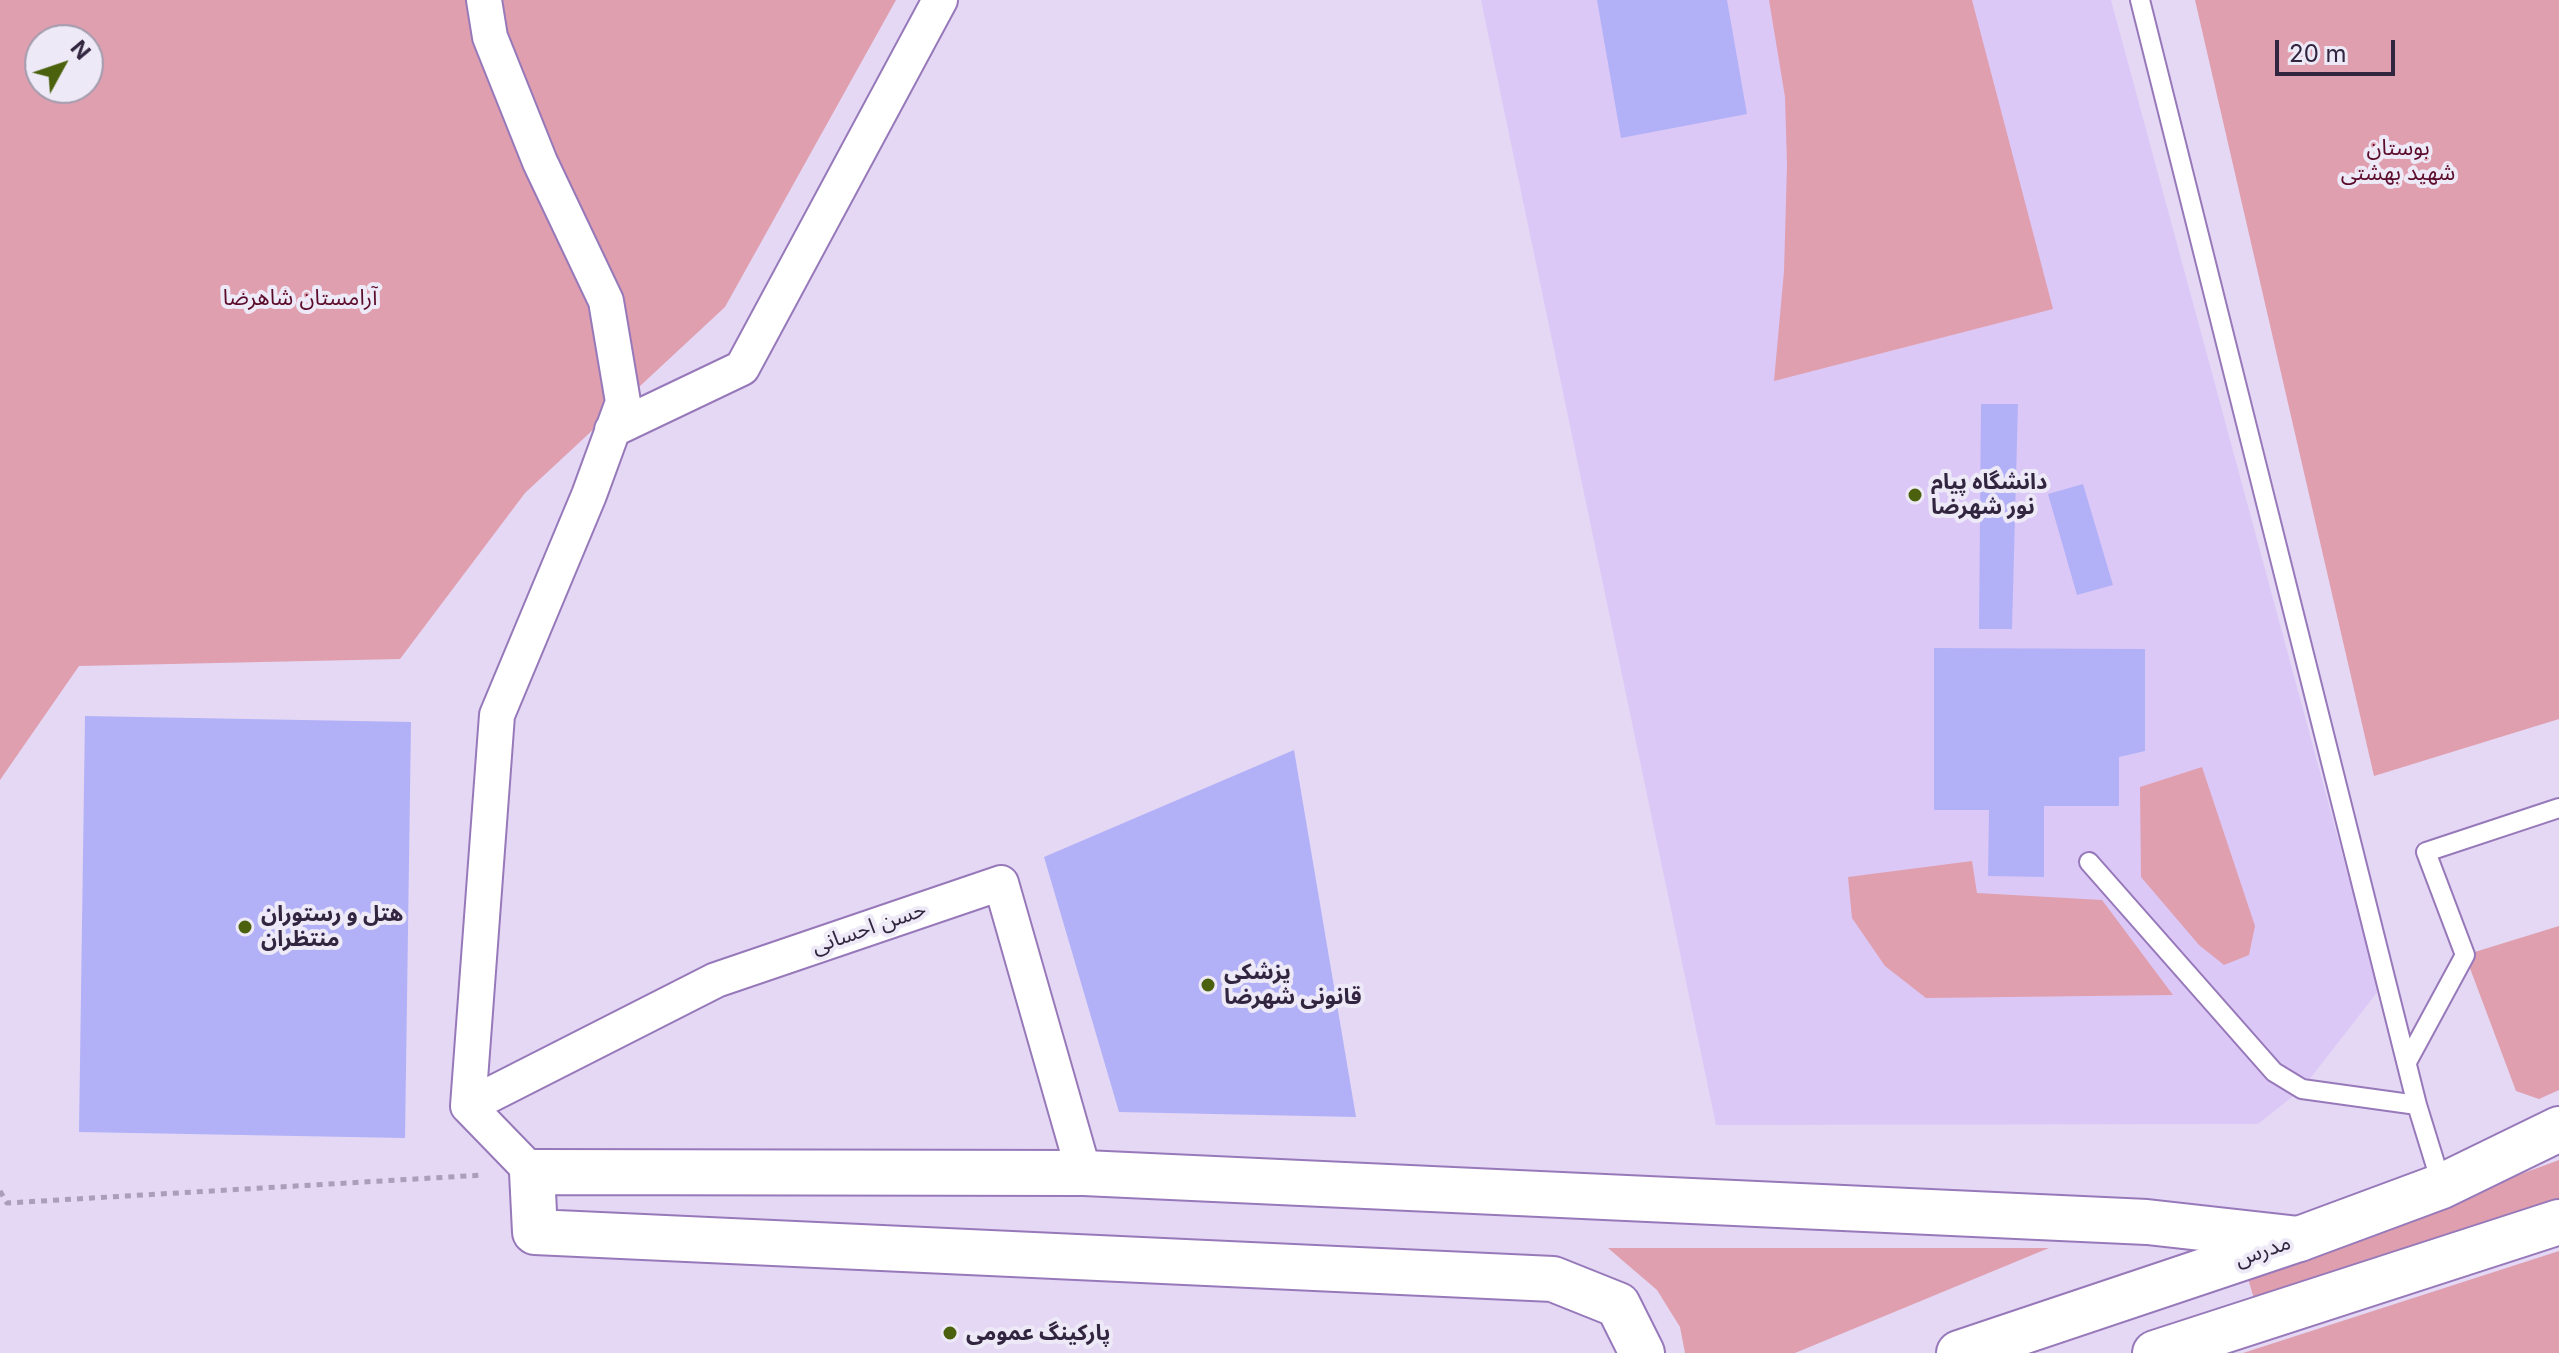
<!DOCTYPE html>
<meta charset="utf-8">
<style>
body{margin:0}
#map{position:relative;width:2559px;height:1353px;overflow:hidden;background:#e4d8f5;font-family:Inter,sans-serif}
canvas{display:block}
.north{position:absolute;left:24px;top:24px;width:80px;height:80px;box-sizing:border-box;background:#eee9f7;border:2px solid #a29bad;border-radius:50%;rotate:50deg;font-size:22px;font-weight:700;line-height:32px;text-align:center;color:#31253f}
.north::after{content:'';display:block;margin:auto;width:28px;height:36px;background:#4b610d;clip-path:polygon(50% 0,100% 100%,50% 72%,0 100%)}
.scale{position:absolute;left:2275px;top:40px;width:120px;height:36px;box-sizing:border-box;border:4px solid #31253f;border-top:0;padding-left:10px;font-size:24px;line-height:28px;white-space:nowrap;color:#31253f;-webkit-text-stroke:6px #eee9f7;paint-order:stroke}
</style>
<div id="map">
<canvas width="2559" height="1353"></canvas>
<div class="north">N</div>
<div class="scale">20 m</div>
</div>
<script>
const g = document.querySelector('canvas').getContext('2d');
g.lineJoin = 'round';
function fill(path, color) {
  g.fillStyle = color;
  g.fill(path, 'evenodd');
}
function shape(rows) {
  const path = new Path2D();
  for (const r of rows) {
    path.moveTo(r[0], r[1]);
    for (let i = 2; i < r.length; i += 2) path.lineTo(r[i], r[i + 1]);
  }
  return path;
}
function strokePath(path, color, width, dash) {
  g.strokeStyle = color;
  g.lineWidth = width;
  g.lineCap = dash ? 'butt' : 'round';
  g.setLineDash(dash || []);
  g.stroke(path);
}
function label(font, color, halo, rows, align = 'center') {
  g.font = font + ' Inter,"Noto Sans Arabic",sans-serif';
  g.lineWidth = 8;
  g.setLineDash([]);
  g.textBaseline = 'middle';
  g.strokeStyle = halo;
  g.fillStyle = color;
  for (const [text, x, y, turn = 0] of rows) {
    g.save();
    g.translate(x, y);
    g.rotate((+turn || 0) * Math.PI / 180);
    g.textAlign = isNaN(turn) ? turn : align;
    if (halo) g.strokeText(text, 0, 0);
    g.fillText(text, 0, 0);
    g.restore();
  }
}
fill(shape([
 [1481,0,2111,0,2379,990,2302,1089,2258,1124,1716,1125]
]), '#dcc8f6');
fill(shape([
 [0,0,896,0,725,307,525,493,400,659,79,666,0,780],
 [40,40,88,40,88,88,40,88],
 [1769,0,1972,0,2053,309,1774,381,1784,271,1787,165,1785,97],
 [2195,0,2559,0,2559,719,2374,776],
 [2202,767,2255,926,2249,955,2224,965,2199,945,2141,877,2140,787],
 [1972,861,1977,893,2102,900,2173,995,1926,998,1885,966,1852,918,1848,877],
 [2559,926,2559,1090,2539,1099,2516,1091,2465,955],
 [2559,1160,2559,1198,2254,1299,2247,1275],
 [1608,1248,2049,1248,1795,1353,1685,1353,1680,1327,1657,1290],
 [2559,1251,2559,1353,2243,1353]
]), '#e09fae');
fill(shape([
 [1597,0,1727,0,1747,114,1621,138],
 [1981,404,2018,404,2012,629,1979,629],
 [2083,484,2113,585,2077,595,2048,494],
 [1934,648,2145,649,2145,751,2119,757,2119,806,2044,806,2044,877,1988,876,1989,810,1934,810],
 [85,716,411,722,405,1138,79,1132],
 [1294,750,1356,1117,1119,1112,1044,857]
]), '#b2b1f7');
const service = shape([
 [2140,0,2417,1105],
 [2089,862,2274,1072,2302,1089,2417,1105,2442,1186],
 [2407,1062,2465,955,2426,852,2559,808]
]);
const minor = shape([
 [484,0,490,37,540,162,606,301,623,402,589,495,497,715,468,1106,532,1172],
 [612,430,742,368,940,0],
 [468,1106,716,980,1001,883,1084,1173]
]);
const tertiary = shape([
 [1642,1353,1618,1305,1553,1279,535,1232,532,1172,1084,1173,2147,1222,2299,1239]
]);
const primary = shape([
 [1959,1353,2299,1239,2442,1186,2559,1129],
 [2155,1353,2559,1222]
]);
strokePath(service, '#9779ba', 22);
strokePath(minor, '#9779ba', 38);
strokePath(tertiary, '#9779ba', 48);
strokePath(primary, '#9779ba', 48);
strokePath(shape([
 [0,1191,7,1203,483,1175]
]), '#aa9eba', 5, [6, 6]);
strokePath(service, '#fff', 18);
strokePath(minor, '#fff', 34);
strokePath(tertiary, '#fff', 44);
strokePath(primary, '#fff', 44);
for (const [x, y, r, color] of [
 [1915,495,8,"#4b610d"],
 [245,927,8,"#4b610d"],
 [1208,985,8,"#4b610d"],
 [950,1333,8,"#4b610d"]
]) {
  const dot = new Path2D();
  dot.arc(x, y, r, 0, 2 * Math.PI);
  g.fillStyle = color;
  g.fill(dot);
  strokePath(dot, '#eee9f7', 3);
}
label('22px', '#5b0b2a', '#eee9f7', [
 ["بوستان",2398,148],
 ["شهید بهشتی",2398,173],
 ["آرامستان شاهرضا",300,298]
]);
label('bold 22px', '#31253f', '#eee9f7', [
 ["دانشگاه پیام",1931,482],
 ["نور شهرضا",1931,507],
 ["هتل و رستوران",261,914],
 ["منتظران",261,939],
 ["پزشکی",1224,972],
 ["قانونی شهرضا",1224,997],
 ["پارکینگ عمومی",966,1333]
], 'left');
label('22px', '#31253f', '#eee9f7', [
 ["حسن احسانی",869,928,-19],
 ["مدرس",2263,1251,-19]
]);
</script>
